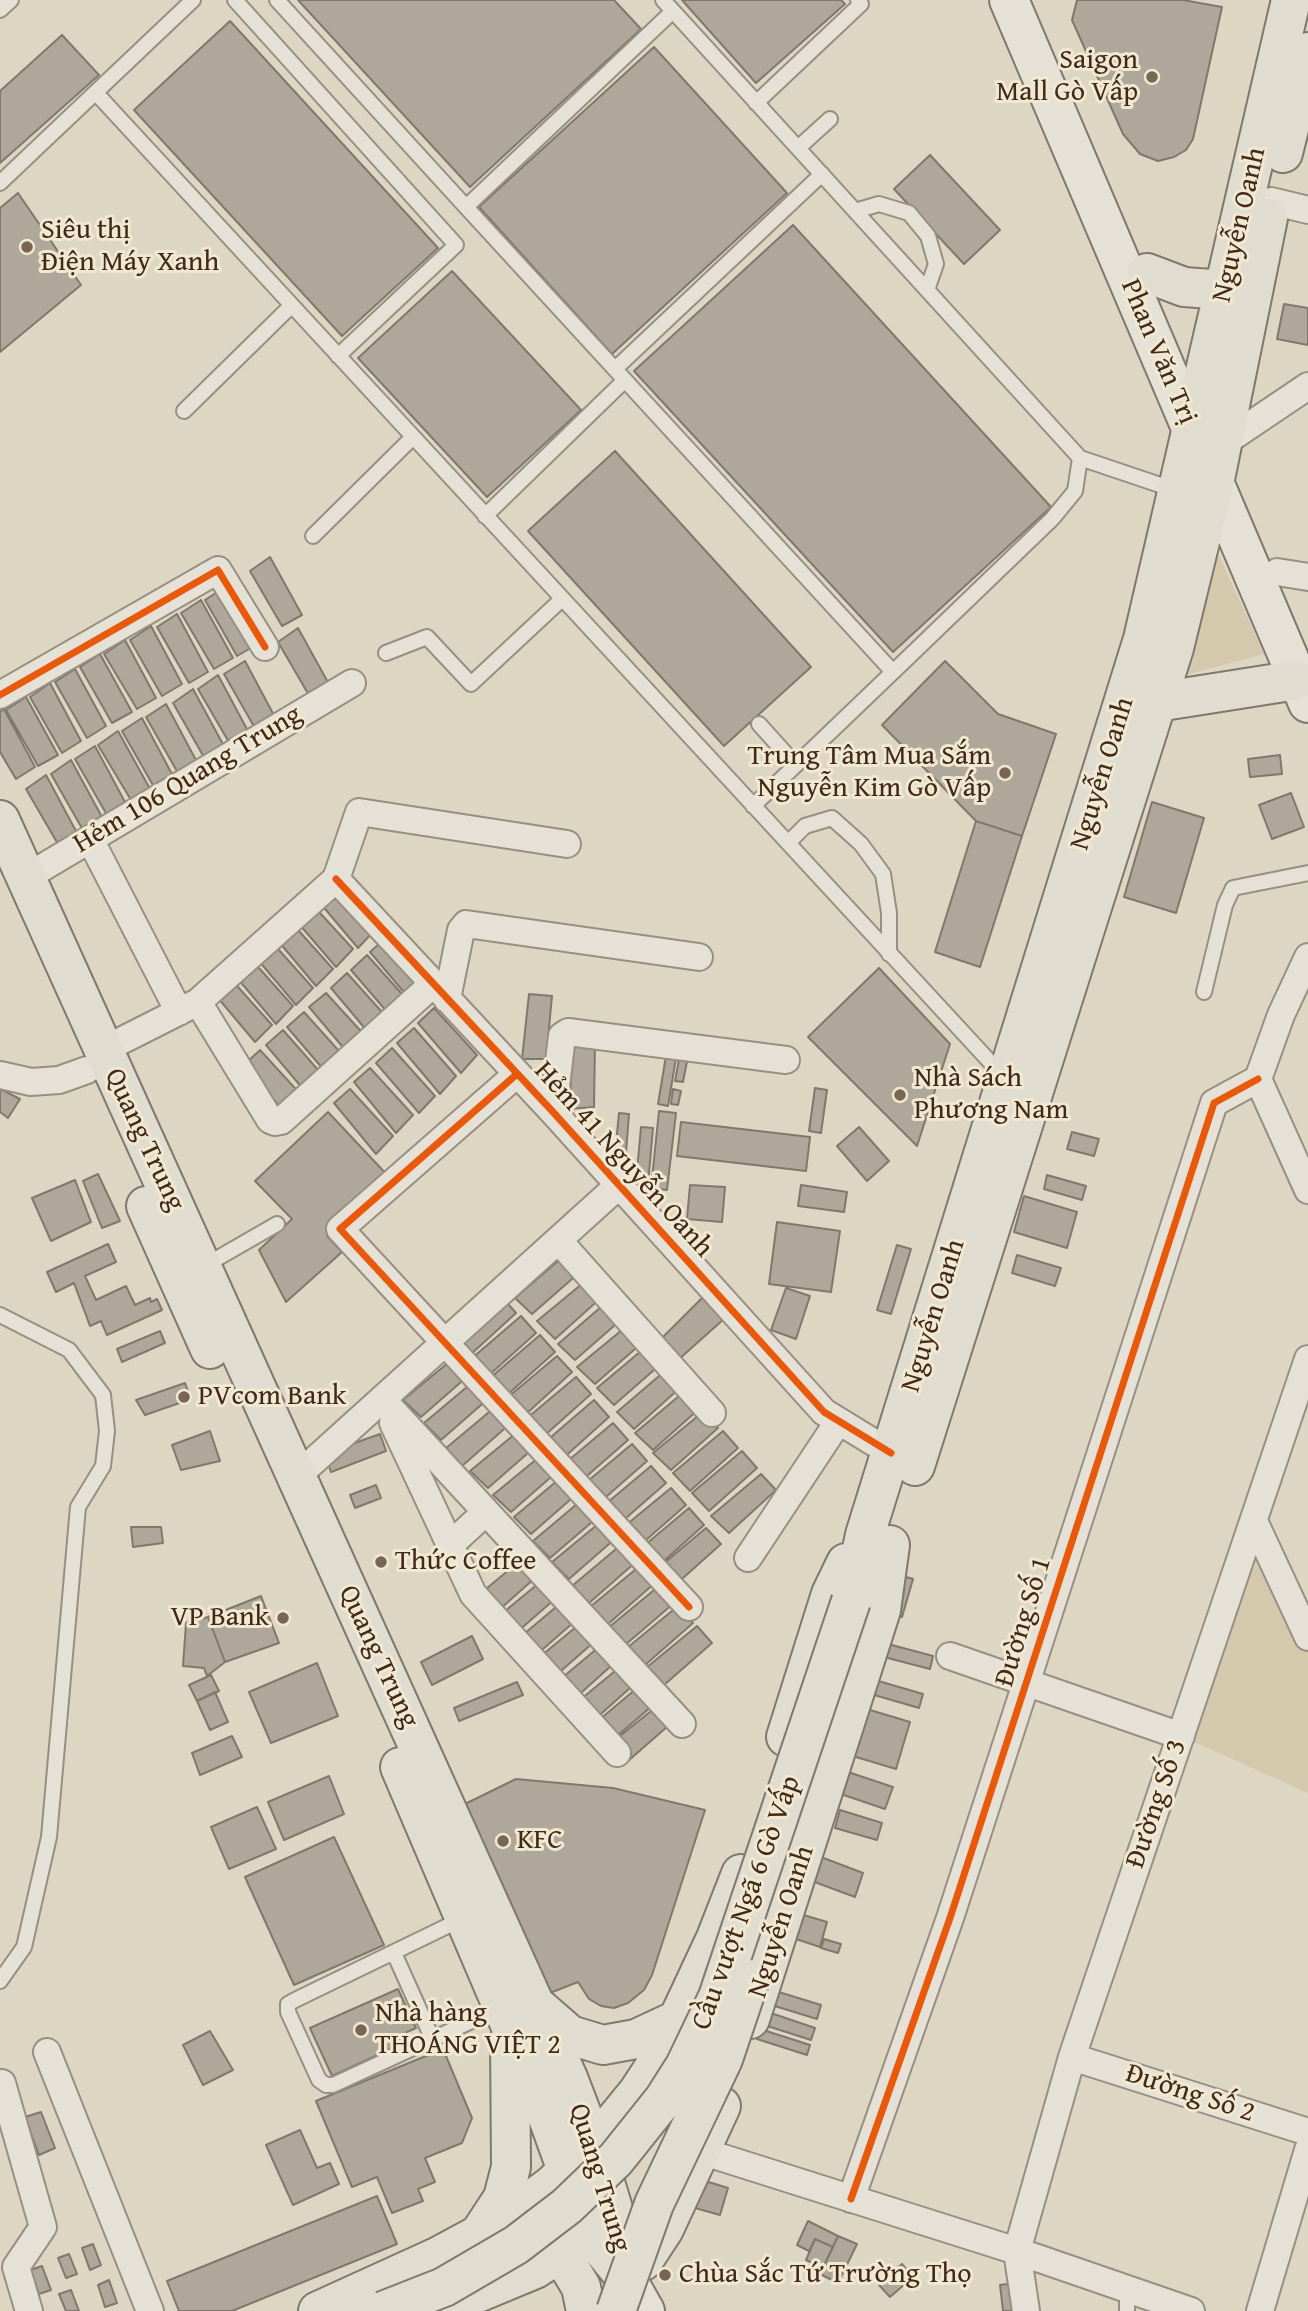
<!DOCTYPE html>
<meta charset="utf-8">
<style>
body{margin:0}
canvas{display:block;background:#ddd6c2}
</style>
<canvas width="1308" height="2311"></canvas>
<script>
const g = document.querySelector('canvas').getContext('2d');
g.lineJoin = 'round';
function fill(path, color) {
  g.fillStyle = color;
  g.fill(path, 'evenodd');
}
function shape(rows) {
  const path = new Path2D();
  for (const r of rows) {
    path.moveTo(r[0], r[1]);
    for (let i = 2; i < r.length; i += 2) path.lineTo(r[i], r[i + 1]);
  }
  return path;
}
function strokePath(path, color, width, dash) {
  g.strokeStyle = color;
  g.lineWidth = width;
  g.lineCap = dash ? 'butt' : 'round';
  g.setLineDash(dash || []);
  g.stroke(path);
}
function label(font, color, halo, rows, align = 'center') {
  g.font = font + ' "Gentium Book Plus",serif';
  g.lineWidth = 6;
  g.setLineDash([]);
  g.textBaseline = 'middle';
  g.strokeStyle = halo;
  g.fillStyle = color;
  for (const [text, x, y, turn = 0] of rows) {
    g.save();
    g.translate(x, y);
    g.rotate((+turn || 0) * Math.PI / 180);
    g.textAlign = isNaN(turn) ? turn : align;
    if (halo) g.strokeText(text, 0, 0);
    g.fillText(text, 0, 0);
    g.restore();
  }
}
fill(shape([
 [1215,547,1264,654,1182,676],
 [1254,1521,1308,1637,1308,1793,1181,1736]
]), '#d4c8ad');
const building = shape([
 [298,0,614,0,641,29,470,187,298,0],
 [682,0,841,0,845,4,756,83,682,0],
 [1077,0,1183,0,1222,7,1193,139,1186,150,1174,157,1158,161,1140,154,1123,134,1072,20,1077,0],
 [230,21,438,248,342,336,134,110,230,21],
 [62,35,99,75,0,163,0,91,62,35],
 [654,47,787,193,612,354,479,207,654,47],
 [930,155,1000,230,964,264,894,189,930,155],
 [18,193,81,285,0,352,0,208,18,193],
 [793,225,1051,507,893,652,634,371,793,225],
 [452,271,581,410,487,497,358,358,452,271],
 [1284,304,1308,308,1308,345,1277,339,1284,304],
 [615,451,811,667,724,746,528,531,615,451],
 [270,557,302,615,282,626,250,571,270,557],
 [225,587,256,645,237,656,205,600,225,587],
 [201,600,233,658,214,669,181,613,201,600],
 [177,614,208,672,189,683,157,627,177,614],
 [151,626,182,684,162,696,130,640,151,626],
 [298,628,330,686,310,697,278,642,298,628],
 [125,640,156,698,137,709,104,654,125,640],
 [100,654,132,712,112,723,80,667,100,654],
 [245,661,276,719,256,730,224,674,245,661],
 [945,661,998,714,1056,734,1022,836,976,821,882,725,945,661],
 [75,669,106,726,87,738,55,682,75,669],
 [218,675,249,733,230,744,198,689,218,675],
 [50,683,81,741,62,753,30,697,50,683],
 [193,689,225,748,205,759,173,703,193,689],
 [26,697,58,755,38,766,6,710,26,697],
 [166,704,197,762,178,773,146,717,166,704],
 [4,709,35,767,16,779,0,752,0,712,4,709],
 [142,718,173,776,154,787,122,731,142,718],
 [118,731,150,789,131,800,98,745,118,731],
 [95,746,126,804,107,815,75,759,95,746],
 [1280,755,1282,774,1250,777,1248,759,1280,755],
 [71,760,103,819,83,830,51,774,71,760],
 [46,775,77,833,58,844,26,789,46,775],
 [1291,793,1304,827,1272,839,1259,805,1291,793],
 [1152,802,1204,818,1176,913,1124,897,1152,802],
 [976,821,1022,836,980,967,935,952,976,821],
 [332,882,375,930,358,948,315,897,332,882],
 [310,902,353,949,336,967,293,917,310,902],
 [290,921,333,969,316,986,274,936,290,921],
 [386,938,430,985,413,1003,370,952,386,938],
 [270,940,313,988,296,1005,254,955,270,940],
 [367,955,410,1003,394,1020,351,970,367,955],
 [250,958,293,1006,276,1024,233,973,250,958],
 [879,968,950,1044,917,1146,808,1037,879,968],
 [347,973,390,1021,373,1038,331,988,347,973],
 [229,977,272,1025,255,1042,213,992,229,977],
 [326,993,369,1040,352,1058,309,1007,326,993],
 [529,994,552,996,546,1059,522,1059,529,994],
 [434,1008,477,1055,461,1073,418,1023,434,1008],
 [304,1012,347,1060,330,1077,287,1027,304,1012],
 [414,1028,456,1076,440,1094,397,1043,414,1028],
 [283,1030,326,1079,309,1096,266,1045,283,1030],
 [572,1043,595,1043,594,1107,570,1109,572,1043],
 [392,1048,435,1096,419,1113,376,1063,392,1048],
 [260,1050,303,1097,287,1115,244,1065,260,1050],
 [680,1054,688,1056,683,1082,675,1081,680,1054],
 [666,1056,676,1058,668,1106,658,1104,666,1056],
 [370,1068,413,1115,396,1133,354,1082,370,1068],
 [815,1088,827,1090,821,1133,809,1131,815,1088],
 [0,1089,20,1099,8,1118,0,1112,0,1089],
 [350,1089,393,1136,376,1154,334,1103,350,1089],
 [673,1089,681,1091,678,1105,671,1104,673,1089],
 [659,1111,676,1113,667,1190,651,1188,659,1111],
 [328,1112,390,1178,327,1236,342,1252,286,1302,259,1250,292,1219,255,1181,328,1112],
 [619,1113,629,1114,625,1166,614,1164,619,1113],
 [681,1122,810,1137,806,1171,677,1156,681,1122],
 [641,1127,653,1128,648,1184,636,1182,641,1127],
 [859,1127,889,1161,867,1181,837,1146,859,1127],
 [1072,1132,1099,1139,1094,1156,1067,1149,1072,1132],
 [98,1174,120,1221,102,1228,83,1181,98,1174],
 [1047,1175,1086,1186,1082,1200,1044,1189,1047,1175],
 [75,1180,91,1222,51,1241,32,1198,75,1180],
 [690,1185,725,1187,722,1222,687,1219,690,1185],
 [801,1185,847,1192,844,1212,798,1206,801,1185],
 [1024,1196,1077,1212,1067,1248,1014,1232,1024,1196],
 [777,1222,840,1231,831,1292,769,1284,777,1222],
 [108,1244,116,1262,85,1276,96,1300,126,1286,135,1305,150,1298,151,1302,157,1299,162,1310,107,1335,101,1321,90,1326,74,1283,56,1292,47,1272,108,1244],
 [897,1245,911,1249,891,1314,877,1310,897,1245],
 [565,1255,580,1272,532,1314,515,1298,565,1255],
 [1017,1255,1061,1268,1055,1286,1012,1273,1017,1255],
 [588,1279,603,1296,555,1339,537,1321,588,1279],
 [786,1288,810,1296,796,1339,771,1330,786,1288],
 [705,1295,725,1318,678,1360,660,1340,705,1295],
 [502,1297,516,1313,469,1356,451,1339,502,1297],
 [608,1301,623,1318,575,1360,558,1344,608,1301],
 [521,1316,536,1333,488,1376,471,1359,521,1316],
 [628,1325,643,1342,595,1384,577,1367,628,1325],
 [160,1331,165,1343,122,1362,117,1349,160,1331],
 [540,1335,555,1352,507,1395,490,1378,540,1335],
 [647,1346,662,1363,614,1405,597,1388,647,1346],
 [557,1356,572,1372,525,1415,507,1398,557,1356],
 [454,1358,469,1375,421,1417,403,1400,454,1358],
 [666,1370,682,1386,634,1429,617,1412,666,1370],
 [576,1377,591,1394,544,1436,526,1419,576,1377],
 [474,1381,489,1398,441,1440,424,1423,474,1381],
 [185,1383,191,1399,145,1415,136,1400,185,1383],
 [685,1391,700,1408,653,1450,635,1433,685,1391],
 [594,1400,609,1417,561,1460,544,1443,594,1400],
 [495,1407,511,1423,462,1466,445,1449,495,1407],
 [704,1411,718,1428,671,1470,653,1453,704,1411],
 [613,1423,628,1440,580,1482,563,1465,613,1423],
 [521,1429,536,1446,488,1488,470,1471,521,1429],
 [210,1431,220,1461,181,1470,172,1445,210,1431],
 [723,1431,738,1448,690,1491,673,1473,723,1431],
 [380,1434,386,1451,331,1472,324,1454,380,1434],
 [632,1444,647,1461,599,1503,582,1486,632,1444],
 [742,1451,757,1468,709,1511,692,1493,742,1451],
 [544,1453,559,1470,511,1512,493,1495,544,1453],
 [651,1466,666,1483,618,1525,601,1508,651,1466],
 [761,1474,776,1490,729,1533,711,1516,761,1474],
 [564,1475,579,1492,531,1534,514,1517,564,1475],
 [376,1485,381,1498,355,1508,350,1495,376,1485],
 [671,1488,686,1505,638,1547,620,1530,671,1488],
 [583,1499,599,1516,550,1558,533,1541,583,1499],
 [689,1508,704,1525,656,1568,639,1550,689,1508],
 [603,1520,617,1537,569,1579,552,1562,603,1520],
 [131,1527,161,1527,163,1543,133,1547,131,1527],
 [706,1528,721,1544,673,1587,656,1570,706,1528],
 [622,1544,637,1561,589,1603,572,1586,622,1544],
 [532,1551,546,1568,499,1610,481,1593,532,1551],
 [641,1565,656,1582,608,1624,590,1607,641,1565],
 [550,1574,564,1591,516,1633,499,1616,550,1574],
 [896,1574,913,1579,902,1617,885,1612,896,1574],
 [659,1586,674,1603,625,1645,608,1628,659,1586],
 [261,1596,279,1643,225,1662,208,1617,261,1596],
 [568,1597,583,1614,535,1656,518,1639,568,1597],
 [678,1606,693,1623,645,1665,627,1648,678,1606],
 [208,1617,225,1662,207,1676,204,1668,183,1666,186,1623,208,1617],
 [587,1618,602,1635,554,1677,536,1660,587,1618],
 [697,1626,712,1643,664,1685,646,1668,697,1626],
 [472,1636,483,1659,432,1685,421,1662,472,1636],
 [606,1641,621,1657,573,1700,556,1683,606,1641],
 [888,1644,933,1656,930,1669,884,1657,888,1644],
 [626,1662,640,1679,593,1721,575,1704,626,1662],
 [317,1663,338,1716,271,1743,249,1692,317,1663],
 [211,1675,219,1691,197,1701,189,1685,211,1675],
 [868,1678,923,1694,919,1708,864,1692,868,1678],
 [517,1682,523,1695,459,1721,454,1708,517,1682],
 [643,1683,659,1700,610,1742,593,1725,643,1683],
 [215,1692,228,1722,210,1730,197,1701,215,1692],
 [661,1703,676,1719,628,1761,610,1744,661,1703],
 [860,1707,910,1722,896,1769,846,1754,860,1707],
 [232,1736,242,1757,200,1775,192,1753,232,1736],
 [839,1769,893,1787,885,1809,832,1791,839,1769],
 [329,1776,344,1814,284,1840,268,1802,329,1776],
 [516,1779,613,1788,705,1810,652,1975,644,1990,628,2003,614,2008,601,2006,589,1999,578,1982,550,1993,465,1804,516,1779],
 [257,1807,276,1849,229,1869,211,1827,257,1807],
 [840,1810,882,1823,877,1840,835,1828,840,1810],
 [334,1837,384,1945,294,1985,245,1877,334,1837],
 [813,1854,863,1873,855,1897,804,1878,813,1854],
 [797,1913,827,1922,820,1947,790,1937,797,1913],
 [824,1939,841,1944,838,1953,821,1948,824,1939],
 [398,1989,416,2028,407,2032,410,2040,332,2076,310,2028,398,1989],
 [769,1989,821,2005,817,2019,765,2003,769,1989],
 [762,2010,815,2028,811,2040,758,2023,762,2010],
 [760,2029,810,2045,807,2055,757,2039,760,2029],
 [210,2031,233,2070,203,2085,183,2045,210,2031],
 [443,2049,472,2118,462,2143,425,2158,435,2182,418,2189,423,2201,392,2213,377,2177,352,2187,316,2101,443,2049],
 [41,2112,55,2148,39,2155,25,2117,41,2112],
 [300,2130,317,2168,330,2163,339,2184,293,2205,266,2145,300,2130],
 [702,2180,728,2188,720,2215,688,2206,702,2180],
 [377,2196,397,2244,232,2311,179,2311,167,2281,377,2196],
 [808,2221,838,2236,833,2247,815,2239,809,2251,797,2245,808,2221],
 [838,2236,857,2244,838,2283,820,2274,838,2236],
 [815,2239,833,2247,823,2268,806,2260,815,2239],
 [93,2244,101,2265,90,2270,82,2248,93,2244],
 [69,2254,77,2274,66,2278,58,2258,69,2254],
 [902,2264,913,2277,890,2297,879,2285,902,2264],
 [42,2266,51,2290,39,2294,30,2270,42,2266],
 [109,2280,117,2303,105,2307,98,2285,109,2280],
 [1015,2283,1018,2311,1003,2311,1000,2285,1015,2283],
 [71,2290,79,2311,66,2311,59,2294,71,2290]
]);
fill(building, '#afa89a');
strokePath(building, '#80786c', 2);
const lane = shape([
 [235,0,456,245,338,356],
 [277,0,466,207,673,11],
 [663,0,1080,458,1175,490],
 [0,10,11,0],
 [96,93,1004,1077],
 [756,103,861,4,858,0],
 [798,148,830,119],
 [0,183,193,0],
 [466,207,893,672,1052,519,1075,491,1080,458],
 [855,211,879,204,909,213,928,236,936,264,927,290],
 [615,369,822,174],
 [184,411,291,306],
 [485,516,625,380],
 [313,536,413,437],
 [386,653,427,637,471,684,562,599],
 [759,724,796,765],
 [753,806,893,672],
 [789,842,805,826,832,818,861,844,883,874,889,913,889,954],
 [1204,992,1225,905,1233,888,1308,873],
 [204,1266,277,1224],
 [0,1315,69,1350,103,1395,107,1431,103,1466,78,1507,49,1837,24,1947,0,1981],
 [464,1918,295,2000,288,2004,288,2012,319,2080,326,2085,333,2085,502,2007],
 [394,1953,433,2040],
 [1127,2288,1127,2311]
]);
const street = shape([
 [1271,201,1308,210],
 [1222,444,1308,386],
 [1277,572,1308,577],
 [0,695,218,570,265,647],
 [90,839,179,1012],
 [25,878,352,683],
 [336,879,553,1112,824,1412,891,1453],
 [336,879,359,812,567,844],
 [447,999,461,930,466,924,699,957],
 [198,1002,270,1120,275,1122,281,1121,433,984],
 [103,1050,198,1002,336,879],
 [517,1074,340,1229,689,1607],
 [0,1075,31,1082,59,1080,87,1070],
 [1258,1079,1281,1015,1308,957],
 [1258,1079,1308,1190],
 [553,1112,562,1036,568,1032,786,1060],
 [558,1240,712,1413],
 [382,1399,682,1724],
 [393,1423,473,1594,617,1753],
 [296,1477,618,1186],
 [1254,1521,1308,1637],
 [450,1545,486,1512],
 [748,1558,838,1422],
 [950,1656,1181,1736],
 [47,2052,150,2311],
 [1072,2057,1308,2132],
 [2,2083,43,2227,16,2267,29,2311],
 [701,2151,1017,2251,1191,2311],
 [851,2199,950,1918,1214,1103,1258,1079],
 [1026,2311,1017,2251,1072,2057,1308,1359],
 [1260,2311,1308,2150]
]);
const secondary = shape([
 [1009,0,1308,703],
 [628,2281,645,2311]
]);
const primary = shape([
 [1283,153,1308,52],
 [1147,273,1184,287,1225,290],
 [1157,702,1297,680],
 [0,820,568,2078,594,2146,617,2222,628,2281,627,2293],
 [146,1206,210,1349],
 [915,1466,1174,648,1214,484,1268,218],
 [851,1601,865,1535,1143,639,1291,0],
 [786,1737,831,1594,846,1563],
 [400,1767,538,2090,590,2234,625,2277],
 [539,2008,570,2035,603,2045,636,2039,679,2019],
 [750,2019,881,1610,890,1545],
 [482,2230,503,2198,511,2167,510,2039],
 [548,2232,581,2287,586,2311],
 [643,2261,664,2229,721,2106],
 [318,2311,439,2256,504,2221,552,2185,594,2146,638,2092,659,2060,716,1938,741,1874],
 [434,2311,535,2269,590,2234,614,2223]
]);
strokePath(lane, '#978f82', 18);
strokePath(street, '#978f82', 30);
strokePath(secondary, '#80786c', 42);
strokePath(primary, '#80786c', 42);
strokePath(lane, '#e5e1d6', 14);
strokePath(street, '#e5e1d6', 26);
strokePath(secondary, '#e5e1d6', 38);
strokePath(primary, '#e0dcd0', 38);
const primaryBridge = shape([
 [383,2311,444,2287,516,2245,567,2206,616,2159,664,2099,685,2066,718,1997,851,1601],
 [616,2311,654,2204,723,2059,750,1979]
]);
strokePath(primaryBridge, '#80786c', 42, []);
strokePath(primaryBridge, '#e0dcd0', 38);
strokePath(shape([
 [0,695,218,570,265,647],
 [336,879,553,1112,824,1412,891,1453],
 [517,1074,340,1229,689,1607],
 [851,2199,950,1918,1214,1103,1258,1079]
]), '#e8590c', 7);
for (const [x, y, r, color] of [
 [1152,77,7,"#786554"],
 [27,247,7,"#786554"],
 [1005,773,7,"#786554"],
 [900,1095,7,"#786554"],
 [184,1397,7,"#786554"],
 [381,1562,7,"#786554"],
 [283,1618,7,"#786554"],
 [503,1841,7,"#786554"],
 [361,2030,7,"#786554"],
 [665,2275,7,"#786554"]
]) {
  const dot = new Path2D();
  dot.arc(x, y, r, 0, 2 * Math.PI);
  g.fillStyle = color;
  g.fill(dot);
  strokePath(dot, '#f0e8d0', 2.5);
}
label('28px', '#412819', '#f0e8d0', [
 ["Saigon",1138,61,"right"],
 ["Mall Gò Vấp",1138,93,"right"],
 ["Siêu thị",41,231],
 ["Điện Máy Xanh",41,263],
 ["Trung Tâm Mua Sắm",991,757,"right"],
 ["Nguyễn Kim Gò Vấp",991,789,"right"],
 ["Nhà Sách",914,1079],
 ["Phương Nam",914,1111],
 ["PVcom Bank",198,1397],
 ["Thức Coffee",395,1562],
 ["VP Bank",269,1618,"right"],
 ["KFC",517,1841],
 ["Nhà hàng",375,2014],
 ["THOÁNG VIỆT 2",375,2046],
 ["Chùa Sắc Tứ Trường Thọ",679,2275]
], 'left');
label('28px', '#412819', '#f0e8d0', [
 ["Nguyễn Oanh",1240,225,-77],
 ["Phan Văn Trị",1158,352,67],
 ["Nguyễn Oanh",1103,774,-73],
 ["Hẻm 106 Quang Trung",188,780,-31],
 ["Quang Trung",144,1140,65],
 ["Hẻm 41 Nguyễn Oanh",623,1160,48],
 ["Nguyễn Oanh",934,1316,-73],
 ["Đường Số 1",1024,1622,-73],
 ["Quang Trung",378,1657,65],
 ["Đường Số 3",1157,1804,-71],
 ["Cầu vượt Ngã 6 Gò Vấp",747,1903,-70],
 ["Nguyễn Oanh",782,1922,-72],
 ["Đường Số 2",1190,2094,18],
 ["Quang Trung",599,2178,73]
]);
</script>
